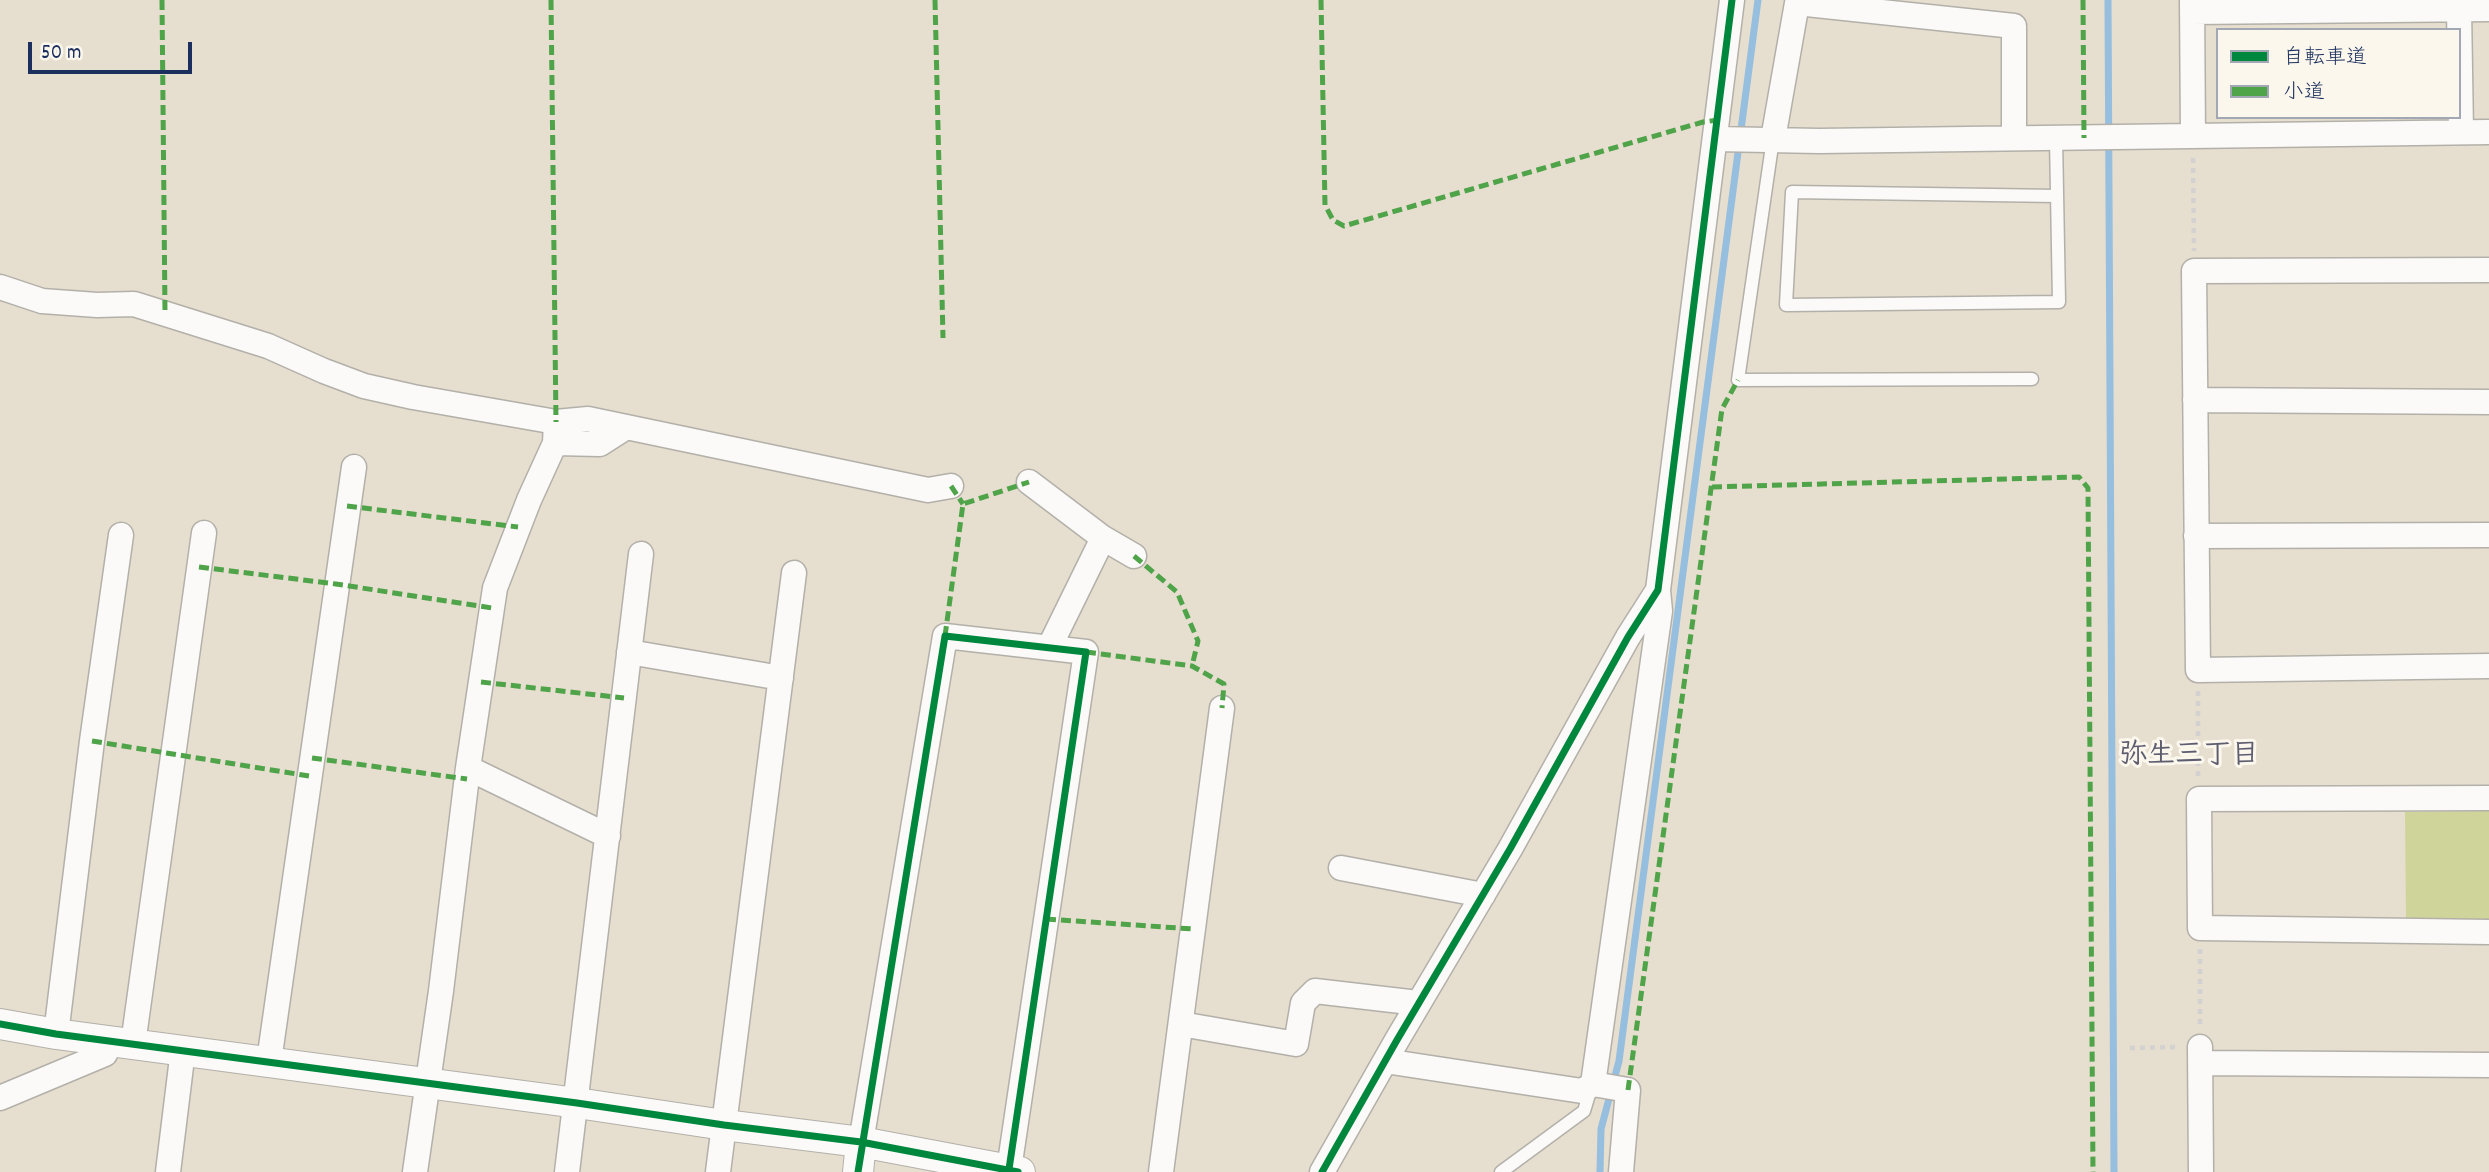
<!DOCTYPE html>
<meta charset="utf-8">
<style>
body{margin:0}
#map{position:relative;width:2489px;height:1172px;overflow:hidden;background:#e6dece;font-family:Dekko,"Klee One",sans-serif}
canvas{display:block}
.legend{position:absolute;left:2216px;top:28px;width:245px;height:91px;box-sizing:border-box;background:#fbf7ec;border:2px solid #a1a7b3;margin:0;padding:9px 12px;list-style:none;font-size:21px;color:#1b2f5e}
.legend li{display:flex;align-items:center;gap:14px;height:35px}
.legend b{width:35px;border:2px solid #a1a7b3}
.scale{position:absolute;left:28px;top:42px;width:164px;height:32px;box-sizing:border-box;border:4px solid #1b2f5e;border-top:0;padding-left:9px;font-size:21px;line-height:24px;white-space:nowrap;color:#1b2f5e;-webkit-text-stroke:5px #fbf7ec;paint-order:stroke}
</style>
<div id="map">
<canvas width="2489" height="1172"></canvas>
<ul class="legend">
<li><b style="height:9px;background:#00873e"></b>自転車道</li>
<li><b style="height:9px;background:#4fa44a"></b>小道</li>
</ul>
<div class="scale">50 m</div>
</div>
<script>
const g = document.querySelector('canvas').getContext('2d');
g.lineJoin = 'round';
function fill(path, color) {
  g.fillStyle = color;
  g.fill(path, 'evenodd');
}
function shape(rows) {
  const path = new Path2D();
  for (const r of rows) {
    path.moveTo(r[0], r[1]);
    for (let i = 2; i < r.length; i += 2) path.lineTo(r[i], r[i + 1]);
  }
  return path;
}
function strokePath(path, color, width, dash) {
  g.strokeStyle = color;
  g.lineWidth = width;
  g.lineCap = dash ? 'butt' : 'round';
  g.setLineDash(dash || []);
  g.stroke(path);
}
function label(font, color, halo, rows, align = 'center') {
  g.font = font + ' Dekko,"Klee One",sans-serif';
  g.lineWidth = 6;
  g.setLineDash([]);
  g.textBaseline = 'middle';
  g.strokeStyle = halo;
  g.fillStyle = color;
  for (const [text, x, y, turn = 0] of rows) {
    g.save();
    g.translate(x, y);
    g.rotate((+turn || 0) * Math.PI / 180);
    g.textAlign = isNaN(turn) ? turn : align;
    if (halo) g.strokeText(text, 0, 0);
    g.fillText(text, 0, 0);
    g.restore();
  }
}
fill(shape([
 [2489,811,2489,921,2406,921,2405,812]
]), '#cfd59a');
strokePath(shape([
 [2108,0,2114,1172],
 [1600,1172,1601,1129,1619,1061,1758,0]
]), '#96bede', 7);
const service = shape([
 [2056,138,2059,302,1786,305,1792,192,2057,196],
 [1773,139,1738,380,2032,379],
 [1501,1172,1584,1111,1591,1088]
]);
const minor = shape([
 [2192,0,2193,136],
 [2459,9,2461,132],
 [2192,12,2489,9],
 [1716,139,1819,141,2489,132],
 [1773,139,1797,3,2014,26,2014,138],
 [2489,270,2194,271,2198,670,2489,666],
 [0,287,42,301,97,305,134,304,268,346,324,371,364,386,413,397,556,422,588,419,928,490,951,486],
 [2195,400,2489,402],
 [555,443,600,444,625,428],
 [1029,482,1103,538,1134,556],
 [2196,536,2489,535],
 [1049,648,1103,538],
 [629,652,781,678],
 [468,768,608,836],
 [2489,798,2199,799,2200,928,2489,932],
 [1341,868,1483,895],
 [1181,1024,1296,1044,1303,1003,1315,991,1418,1003],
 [56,1034,92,741,121,535],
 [133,1044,204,533],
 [2200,1047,2201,1172],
 [269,1061,354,467],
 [1385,1061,1582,1091,1593,1084,1628,1090,1621,1172],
 [2201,1063,2489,1065],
 [1593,1084,1660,611,1658,590],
 [0,1098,105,1054,111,1041],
 [861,1142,945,636,1086,652,1009,1169],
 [168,1172,183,1050],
 [415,1172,441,991,468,768,495,588,529,500,555,443,556,422],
 [567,1172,641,554],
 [718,1172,794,573],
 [1161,1172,1222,708],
 [1322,1172,1397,1040,1510,849,1628,637,1658,590,1732,0]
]);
const tertiary = shape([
 [0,1024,56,1034,577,1103,724,1125,861,1142,1020,1172],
 [858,1172,861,1142]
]);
strokePath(service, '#b3b0aa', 15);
strokePath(minor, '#b3b0aa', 27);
strokePath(tertiary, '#b3b0aa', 32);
strokePath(shape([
 [2193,158,2194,251],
 [2198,691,2198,777],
 [2200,949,2200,1025],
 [2130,1048,2178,1047]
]), '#d3d2d1', 4.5, [5, 5]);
strokePath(service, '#fbfaf8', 12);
strokePath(minor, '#fbfaf8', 24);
strokePath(tertiary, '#fbfaf8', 30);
strokePath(shape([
 [162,0,165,313],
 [551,0,556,422],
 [935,0,943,338],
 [1321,0,1325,205,1333,220,1344,226,1703,122,1718,120],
 [2083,0,2084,138],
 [951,486,963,504],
 [1712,487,2079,477,2088,488,2093,1172],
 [347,506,518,527],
 [1134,556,1177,592,1198,641,1192,666],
 [199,567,336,584,492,608],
 [945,636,963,504,1029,482],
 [1086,652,1192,666,1224,684,1222,708],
 [481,682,624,698],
 [92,741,309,776],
 [312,758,467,779],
 [1046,919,1193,929],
 [1628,1090,1722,409,1738,380]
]), '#4fa44a', 5, [10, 5]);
strokePath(shape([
 [0,1024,56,1034,577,1103,724,1125,861,1142,1018,1172],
 [858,1172,945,636,1086,652,1009,1169],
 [1322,1172,1397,1040,1510,849,1628,637,1658,590,1732,0]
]), '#00873e', 7);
label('bold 28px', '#5e5d70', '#fbf7ec', [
 ["弥生三丁目",2189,758]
]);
</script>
